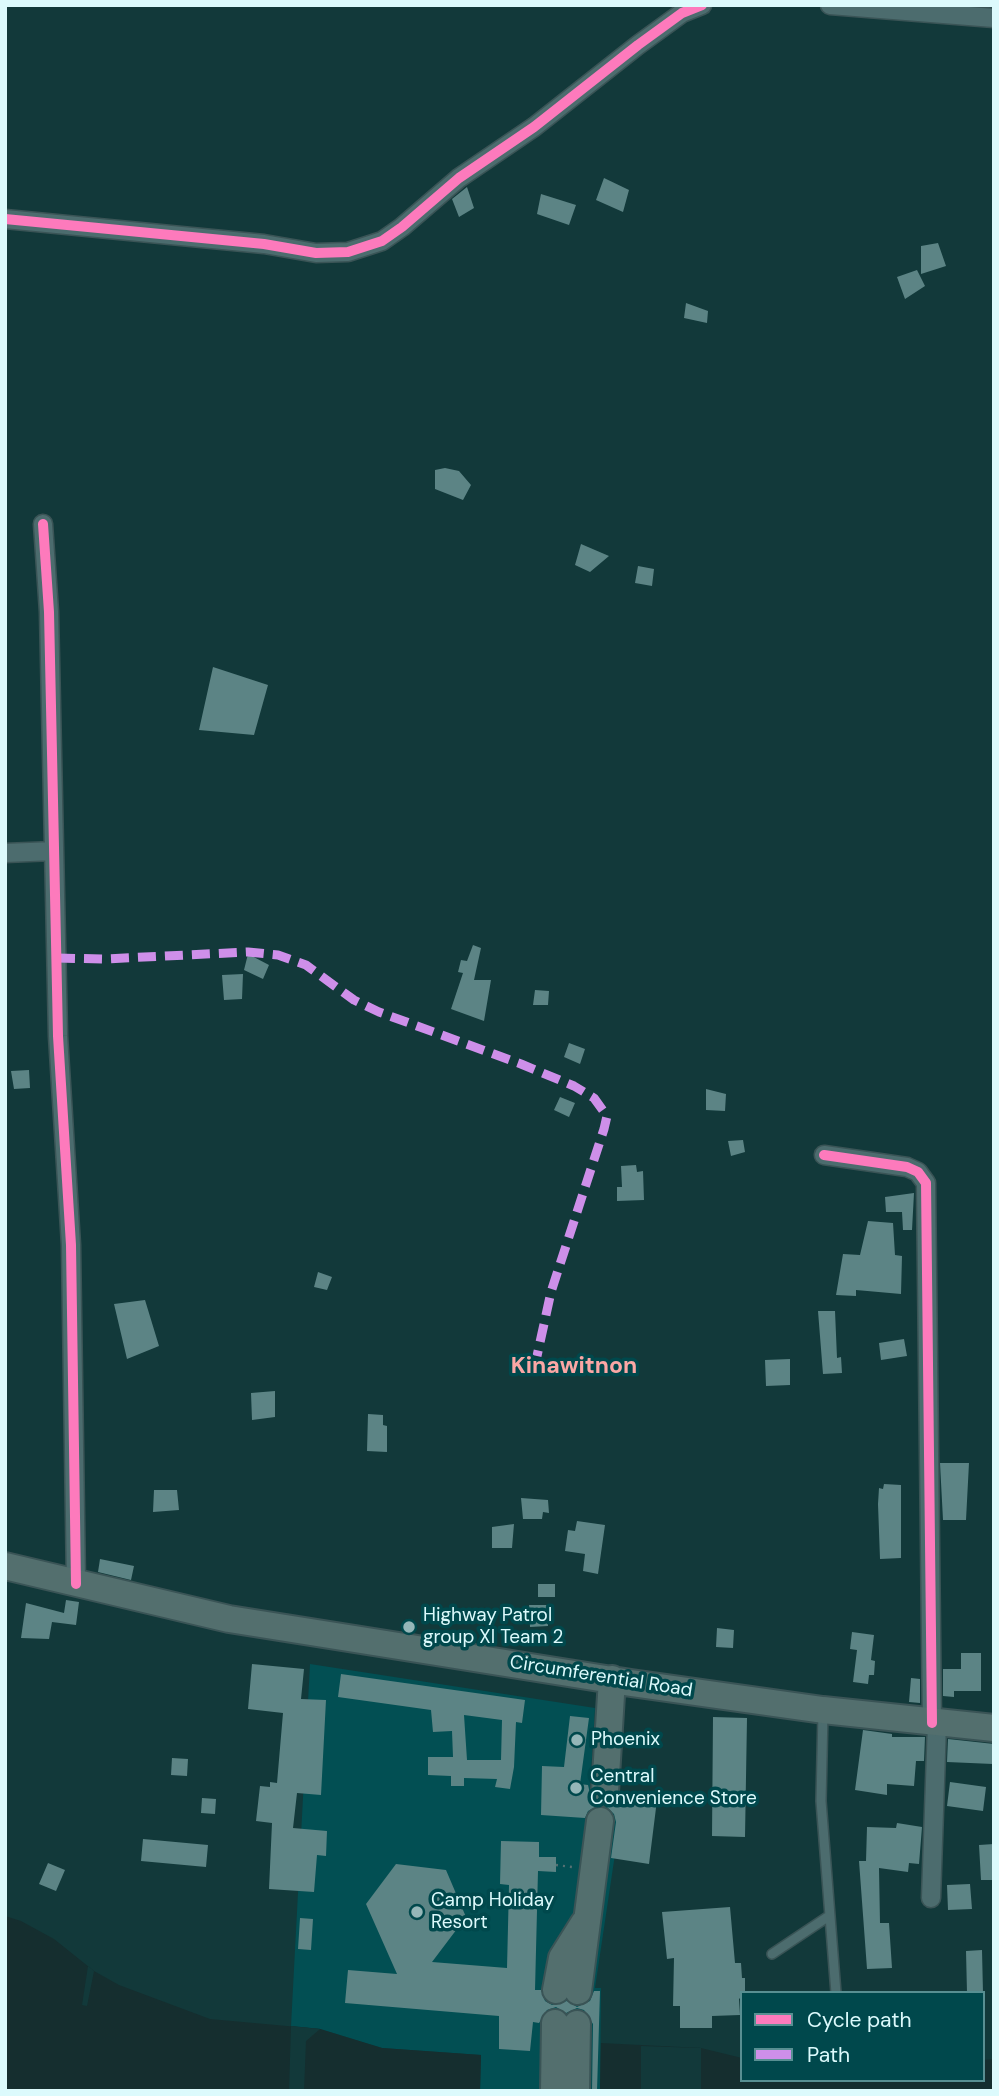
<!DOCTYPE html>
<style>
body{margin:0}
#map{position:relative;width:999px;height:2096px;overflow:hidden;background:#12393a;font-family:"DM Sans",sans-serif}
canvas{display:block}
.frame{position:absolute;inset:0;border:7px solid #dcfafc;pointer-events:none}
.legend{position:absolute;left:740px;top:1991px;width:245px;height:91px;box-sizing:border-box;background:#00484c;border:2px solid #588f92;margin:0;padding:9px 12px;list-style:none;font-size:21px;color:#dcfafc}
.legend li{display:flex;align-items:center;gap:14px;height:35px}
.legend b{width:35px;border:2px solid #588f92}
</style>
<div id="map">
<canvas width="999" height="2096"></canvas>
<div class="frame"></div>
<ul class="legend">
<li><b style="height:9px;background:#fd7abc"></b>Cycle path</li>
<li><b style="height:9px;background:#ce8fe9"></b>Path</li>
</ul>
</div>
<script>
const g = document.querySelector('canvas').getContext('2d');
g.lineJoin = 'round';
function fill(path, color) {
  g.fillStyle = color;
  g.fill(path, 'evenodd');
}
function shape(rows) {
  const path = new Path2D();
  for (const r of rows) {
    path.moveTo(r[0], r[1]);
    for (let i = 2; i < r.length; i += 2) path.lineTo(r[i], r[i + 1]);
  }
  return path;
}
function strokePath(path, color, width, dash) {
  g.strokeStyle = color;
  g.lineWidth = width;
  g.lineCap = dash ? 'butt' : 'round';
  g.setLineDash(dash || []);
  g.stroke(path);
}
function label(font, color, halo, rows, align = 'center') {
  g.font = font + ' "DM Sans",sans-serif';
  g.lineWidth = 7;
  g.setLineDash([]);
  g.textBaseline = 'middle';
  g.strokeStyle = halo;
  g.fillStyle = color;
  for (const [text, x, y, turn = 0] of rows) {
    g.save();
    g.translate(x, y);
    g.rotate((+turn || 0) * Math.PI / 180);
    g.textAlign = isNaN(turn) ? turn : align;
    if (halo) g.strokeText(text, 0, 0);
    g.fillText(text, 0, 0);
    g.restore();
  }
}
fill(shape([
 [310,1664,595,1708,590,1789,624,1794,595,1988,601,1988,600,2091,480,2091,481,2055,382,2048,320,2029,291,2026]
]), '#024f53');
fill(shape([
 [5,1916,21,1921,54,1939,94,1971,119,1985,210,2019,320,2029,382,2048,481,2055,480,2091,5,2091],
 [601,2043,701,2048,742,2058,742,2080,983,2080,983,2060,994,2059,994,2091,600,2091]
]), '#152e2f');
fill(shape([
 [88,1966,94,1971,87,2006,82,2005],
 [291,2026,320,2029,306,2041,304,2091,289,2091],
 [641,2046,701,2048,701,2091,641,2091]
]), '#12393a');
fill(shape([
 [604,178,629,190,623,212,596,200],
 [467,187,474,208,459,217,452,199],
 [541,194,576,205,569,225,537,214],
 [938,243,946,266,921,274,921,246],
 [917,270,925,286,905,299,897,277],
 [686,303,708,311,707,323,684,318],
 [445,468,459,471,471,485,463,500,435,489,435,470],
 [581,544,609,556,590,572,575,565],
 [638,566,654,569,652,586,635,583],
 [213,667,268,685,254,735,199,730],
 [473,945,481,948,474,980,491,980,484,1021,451,1009,463,973,458,972,461,960,467,961],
 [248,954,269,965,263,979,244,970],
 [243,974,242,999,224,1000,222,975],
 [535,990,549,991,548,1005,533,1005],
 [569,1043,585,1049,580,1064,564,1057],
 [29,1070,30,1088,14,1089,11,1071],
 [706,1089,726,1094,725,1111,706,1110],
 [560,1097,575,1103,569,1117,554,1110],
 [743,1140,745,1152,731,1156,728,1141],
 [636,1165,637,1172,643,1171,644,1200,617,1201,617,1187,622,1187,621,1166],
 [914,1193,912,1230,903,1230,902,1212,886,1212,885,1197],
 [868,1221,893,1223,895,1255,902,1256,901,1294,856,1290,856,1296,836,1295,843,1254,860,1255],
 [318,1272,332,1277,327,1290,314,1287],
 [145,1300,159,1346,127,1359,114,1304],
 [818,1311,835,1311,837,1358,841,1357,842,1373,823,1374],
 [904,1339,907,1356,881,1360,879,1343],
 [790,1359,790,1385,766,1386,765,1360],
 [275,1391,275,1417,252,1420,251,1393],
 [368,1414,383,1415,383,1425,387,1426,387,1452,367,1451],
 [940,1463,969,1463,966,1520,943,1520],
 [884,1484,901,1485,901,1558,880,1559,878,1504,879,1488,883,1489],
 [154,1490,177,1490,179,1510,153,1512],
 [521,1498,548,1500,549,1513,543,1512,542,1519,523,1519],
 [577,1521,605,1525,598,1574,583,1571,585,1554,565,1551,568,1530,575,1531],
 [514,1524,512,1548,492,1548,492,1527],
 [100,1559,134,1566,131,1580,98,1572],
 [538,1584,555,1584,555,1597,538,1597],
 [66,1600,79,1602,76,1625,52,1622,49,1639,21,1638,26,1603,64,1613],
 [529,1605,547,1605,548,1626,530,1627],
 [717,1628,734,1630,733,1648,716,1647],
 [852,1632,874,1635,871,1660,875,1661,874,1675,869,1675,868,1684,853,1682,857,1650,850,1649],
 [961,1653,981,1653,981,1691,954,1691,954,1697,943,1696,943,1669,961,1669],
 [252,1664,304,1669,301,1699,326,1700,321,1795,297,1793,293,1828,327,1831,326,1856,317,1855,314,1892,269,1889,272,1823,256,1821,260,1786,270,1787,270,1782,277,1783,283,1713,248,1709],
 [341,1674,525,1700,522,1723,516,1722,514,1767,510,1789,495,1787,497,1779,464,1778,464,1786,451,1786,451,1776,428,1775,428,1757,453,1757,452,1731,433,1732,431,1710,338,1697],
 [464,1715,502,1720,501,1760,467,1760],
 [911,1678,920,1679,920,1703,909,1702],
 [570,1716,589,1718,580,1784,588,1785,591,1798,598,1806,588,1811,585,1818,541,1815,542,1766,564,1767],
 [713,1717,747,1718,745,1837,712,1836],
 [863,1730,892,1734,892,1737,925,1737,924,1761,916,1761,914,1786,887,1784,887,1795,855,1790],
 [948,1739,994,1744,993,1764,947,1762],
 [172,1758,188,1759,187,1776,171,1775],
 [950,1782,986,1787,983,1811,947,1806],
 [620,1795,657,1800,649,1864,611,1858,616,1822,614,1814,607,1807,618,1801],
 [202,1798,216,1799,215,1814,201,1813],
 [897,1823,922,1827,919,1864,909,1863,908,1872,879,1868,880,1923,889,1923,892,1968,867,1969,859,1861,866,1861,867,1827,896,1828],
 [143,1839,208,1845,206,1867,141,1861],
 [501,1841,539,1842,539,1857,556,1857,556,1872,538,1871,535,1990,541,1990,545,2001,552,2005,567,2001,577,2007,590,2001,594,1991,600,1991,597,2091,592,2091,593,2024,584,2010,577,2008,566,2013,556,2007,547,2010,539,2023,533,2022,530,2051,499,2049,499,2016,345,2003,348,1970,397,1974,366,1904,396,1864,446,1870,466,1917,432,1962,507,1968,509,1885,500,1884],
 [994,1844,994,1880,981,1880,979,1845],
 [48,1863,65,1870,56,1891,39,1884],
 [970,1884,972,1909,948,1910,947,1885],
 [730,1907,735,1963,741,1963,742,1978,745,1978,745,1993,739,1999,740,2015,712,2016,712,2028,680,2028,680,2006,673,2006,674,1958,667,1959,662,1912],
 [300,1918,313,1919,311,1950,298,1949],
 [982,1950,983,1993,967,1993,966,1951]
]), '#5c8485');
const lane = shape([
 [823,1712,821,1801,836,1993],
 [772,1954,829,1916]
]);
const street = shape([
 [830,5,994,18],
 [5,219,264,244,316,253,348,252,382,241,402,227,459,178,534,127,638,45,682,13,702,5],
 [43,524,49,612,58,1036,71,1245,76,1584],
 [5,853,54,851],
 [824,1155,907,1167,918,1172,926,1183,932,1723],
 [931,1898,937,1723]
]);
const secondary = shape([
 [5,1566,229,1619,631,1683,823,1710,994,1728],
 [605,1792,612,1679],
 [556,1990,562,1958,584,1923],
 [578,1991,600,1821],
 [554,2091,555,2023],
 [576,2091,577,2024]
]);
strokePath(lane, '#3a5456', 12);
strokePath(street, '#3a5456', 21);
strokePath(secondary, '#3a5456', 30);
strokePath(shape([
 [556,1865,572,1867]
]), '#557173', 2.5, [2, 5]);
strokePath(lane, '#4c6c6e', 9);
strokePath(street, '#4c6c6e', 18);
strokePath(secondary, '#536f6e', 26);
strokePath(shape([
 [57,958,104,959,248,952,278,955,306,965,354,1000,379,1012,521,1064,574,1086,594,1098,607,1116,604,1129,551,1292,537,1356]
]), '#ce8fe9', 9, [18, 9]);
strokePath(shape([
 [5,219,264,244,316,253,348,252,382,241,402,227,459,178,534,127,638,45,682,13,702,5],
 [43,524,49,612,58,1036,71,1245,76,1584],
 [824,1155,907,1167,918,1172,926,1183,932,1723]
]), '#fd7abc', 10);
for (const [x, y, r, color] of [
 [409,1627,7,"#95b6b8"],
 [577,1740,7,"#95b6b8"],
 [576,1788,7,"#95b6b8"],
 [417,1912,7,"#95b6b8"]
]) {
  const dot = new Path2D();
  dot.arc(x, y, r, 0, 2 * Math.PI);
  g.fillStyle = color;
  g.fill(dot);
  strokePath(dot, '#00484c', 2.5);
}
label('19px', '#dcfafc', '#00484c', [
 ["Highway Patrol",423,1616],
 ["group XI Team 2",423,1638],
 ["Phoenix",591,1740],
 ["Central",590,1777],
 ["Convenience Store",590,1799],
 ["Camp Holiday",431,1901],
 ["Resort",431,1923]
], 'left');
label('19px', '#dcfafc', '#00484c', [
 ["Circumferential Road",601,1677,9]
]);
label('bold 23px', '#fba7a5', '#00484c', [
 ["Kinawitnon",574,1367]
]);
</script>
